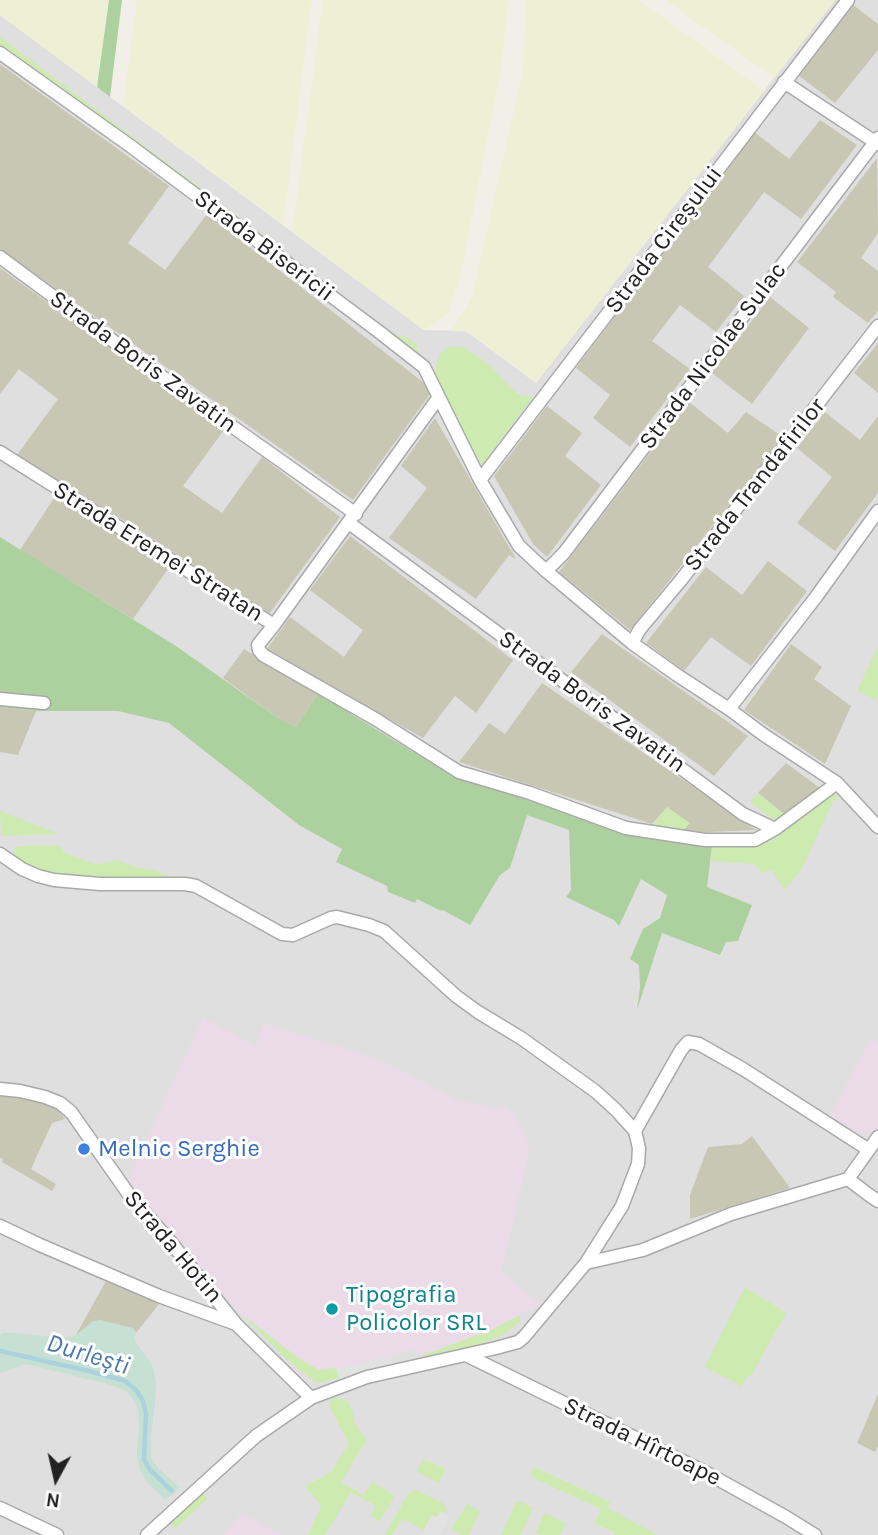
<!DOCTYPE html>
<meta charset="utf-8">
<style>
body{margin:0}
#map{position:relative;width:878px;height:1535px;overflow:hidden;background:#f2efe9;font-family:Karla,sans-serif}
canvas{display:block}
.north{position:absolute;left:21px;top:1444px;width:70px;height:70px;-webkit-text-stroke:5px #fff;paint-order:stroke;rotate:188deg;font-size:19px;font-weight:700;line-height:28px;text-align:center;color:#222}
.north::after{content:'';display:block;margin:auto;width:24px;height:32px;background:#222;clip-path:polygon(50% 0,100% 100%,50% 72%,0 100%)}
</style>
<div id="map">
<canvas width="878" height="1535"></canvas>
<div class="north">N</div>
</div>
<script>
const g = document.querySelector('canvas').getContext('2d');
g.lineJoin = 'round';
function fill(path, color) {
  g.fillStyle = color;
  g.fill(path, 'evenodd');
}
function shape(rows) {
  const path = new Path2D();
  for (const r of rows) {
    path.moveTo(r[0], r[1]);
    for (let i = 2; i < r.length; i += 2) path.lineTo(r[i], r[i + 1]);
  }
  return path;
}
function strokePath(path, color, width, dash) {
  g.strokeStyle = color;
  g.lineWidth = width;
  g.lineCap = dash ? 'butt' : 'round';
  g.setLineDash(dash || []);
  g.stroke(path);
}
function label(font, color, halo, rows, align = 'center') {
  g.font = font + ' Karla,sans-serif';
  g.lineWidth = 6;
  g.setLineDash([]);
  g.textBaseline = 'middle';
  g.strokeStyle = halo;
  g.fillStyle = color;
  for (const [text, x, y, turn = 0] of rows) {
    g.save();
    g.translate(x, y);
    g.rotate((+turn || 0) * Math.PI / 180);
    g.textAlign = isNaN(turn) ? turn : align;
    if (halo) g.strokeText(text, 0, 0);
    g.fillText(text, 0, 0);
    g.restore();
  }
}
fill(shape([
 [835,0,878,0,878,1535,0,1535,0,15,424,330,466,331,536,383]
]), '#e0dfdf');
fill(shape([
 [203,1018,256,1046,264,1024,357,1052,395,1067,456,1100,501,1109,502,1106,514,1113,529,1145,526,1166,501,1272,541,1304,489,1331,420,1356,416,1349,355,1365,319,1370,297,1357,240,1313,127,1182],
 [870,1039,878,1043,878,1128,877,1131,857,1133,830,1116],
 [242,1513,280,1534,280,1535,223,1535]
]), '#ebdbe8');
fill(shape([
 [852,4,878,24,878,50,835,103,798,75],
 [0,64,169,186,128,243,165,270,207,214,433,390,353,500,0,249],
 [820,120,857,145,801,219,764,192,708,267,744,296,716,332,680,305,652,341,690,369,630,447,593,418,610,395,576,368,754,132,789,159],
 [877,158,878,233,861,258,878,271,878,311,868,323,833,297,836,292,797,262],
 [0,268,224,430,183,486,222,513,262,457,340,517,269,614,141,531,17,455,58,399,19,369,0,394],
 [770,297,809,328,752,404,712,373],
 [878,343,878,393,854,373],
 [689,402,728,433,746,412,783,437,630,630,559,572],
 [547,406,582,433,565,456,601,485,547,557,533,544,494,476],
 [825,412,860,440,878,416,878,493,835,551,797,523,832,477,797,448],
 [435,418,516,559,509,555,476,599,389,538,427,488,401,466],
 [56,495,170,566,133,619,20,550],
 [350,536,513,660,476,713,455,696,423,738,267,649,290,617,344,657,363,630,310,590],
 [768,561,807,591,751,666,711,637,684,671,646,643,706,567,742,595],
 [602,634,748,736,714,776,571,672],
 [791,644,822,667,814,679,851,706,825,764,744,710],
 [244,649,318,694,296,727,275,716,223,678],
 [542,683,756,830,682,833,668,807,652,824,459,762,489,723,505,734],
 [0,707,36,711,18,755,0,752],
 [786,763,820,788,785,815,758,793],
 [0,1095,40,1101,56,1107,65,1119,52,1123,31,1169,56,1184,52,1191,2,1162,3,1159,0,1158],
 [752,1136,790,1188,690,1219,690,1195,708,1147,742,1144],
 [106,1281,159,1304,136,1333,133,1328,76,1335],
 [878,1394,878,1446,875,1452,857,1443]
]), '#c7c7b4');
fill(shape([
 [0,0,109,0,97,87,0,15],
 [137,0,312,0,283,225,123,106],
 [323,0,508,0,502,64,460,278,448,313,424,330,292,232],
 [526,0,639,0,764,91,536,383,467,331,451,331,472,297,523,69],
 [665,0,835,0,774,78]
]), '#eef0d5');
fill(shape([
 [0,37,276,245,374,321,397,335,410,339,417,345,420,358,0,47],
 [448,347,464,347,488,364,517,394,533,397,482,465,457,421,435,373,439,355],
 [878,646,878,694,876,700,857,691],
 [758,793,785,815,775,821,750,802],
 [830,794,841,796,833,801,802,869,784,890,772,870,762,873,754,864,711,861,712,845,759,846,781,832],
 [667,807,690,823,681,833,652,824],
 [0,811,60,834,1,836],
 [34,845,62,846,63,852,95,864,105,863,116,860,137,867,155,870,166,876,188,876,189,880,124,881,37,873,20,862,13,853,16,847],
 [745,1287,786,1313,751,1376,748,1375,741,1386,705,1367],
 [240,1313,297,1357,319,1370,336,1368,340,1378,316,1383,284,1357],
 [520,1315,520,1322,503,1335,477,1345,428,1357,420,1356,489,1331],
 [332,1398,344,1399,349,1403,354,1416,354,1422,367,1440,341,1482,364,1495,372,1482,393,1494,394,1497,379,1522,371,1516,376,1506,351,1492,325,1535,308,1535,321,1506,305,1486,330,1473,349,1444,329,1406],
 [423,1459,446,1469,439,1483,417,1472],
 [534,1467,610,1502,608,1508,657,1535,614,1535,614,1532,594,1523,601,1509,531,1477,532,1474,531,1473],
 [416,1490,443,1503,447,1510,442,1519,432,1515,424,1530,402,1519,393,1535,385,1535,409,1492],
 [202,1492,208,1498,176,1528,170,1525,171,1520],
 [520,1501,533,1508,521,1535,501,1535,516,1502,519,1503],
 [467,1504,480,1511,469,1535,462,1535,451,1529],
 [544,1513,566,1523,560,1535,541,1535,536,1533]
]), '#cdebb0');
fill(shape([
 [109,0,122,0,110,97,97,87],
 [0,537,176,646,275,716,296,727,318,694,451,775,532,799,712,845,707,887,752,905,738,941,726,942,720,955,662,933,637,1010,640,987,639,965,630,959,643,929,660,918,667,895,641,879,619,926,614,920,566,897,571,890,569,830,527,815,510,868,500,875,470,925,443,910,441,911,417,899,415,903,388,892,387,886,336,862,342,849,299,825,169,723,118,711,36,711,0,707]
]), '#add19e');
fill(shape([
 [101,1320,133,1328,136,1333,134,1338,136,1343,149,1360,153,1368,156,1381,156,1394,151,1437,151,1457,159,1469,180,1487,166,1500,148,1484,139,1468,137,1452,139,1425,138,1411,135,1401,128,1393,115,1386,31,1365,25,1364,0,1374,0,1335,3,1333,14,1333,62,1338,71,1337,76,1335,93,1321]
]), '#c6e0d4');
fill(shape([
 [391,1356,395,1367,340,1380,336,1368,355,1365],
 [440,1511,449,1516,440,1535,421,1535,432,1515,437,1517]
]), '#e2e2e2');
strokePath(shape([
 [0,1351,89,1371,125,1381,136,1390,143,1401,146,1414,144,1459,150,1470,172,1491]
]), '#aad3df', 4.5);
const street = shape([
 [0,53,129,145,378,331,424,367,480,480,519,546,546,571,632,643,677,675,729,709,764,735,837,783,878,827],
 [784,82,878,144],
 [0,257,151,369,356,514],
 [0,452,274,625,258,645,259,650,263,655,377,720,459,772,530,793,626,828,705,840,755,840,775,829],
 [480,480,848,0],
 [349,523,743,814,775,829,837,783],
 [546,571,564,553,878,138],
 [274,625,439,397],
 [632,643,640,629,681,580,878,326],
 [0,699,44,703],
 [729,709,816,597,878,511],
 [0,854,22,869,38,876,54,880,100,884,185,884,196,886,282,934,293,935,331,918,337,917,369,925,384,931,456,996,478,1012,521,1038,595,1091,616,1110,635,1131],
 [0,1089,20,1091,45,1097,60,1103,71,1112,130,1196,169,1240,236,1324,311,1398],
 [848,1179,869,1195,878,1201],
 [0,1226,40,1245,159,1296,236,1324],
 [586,1263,643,1250,731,1214,848,1179,878,1137],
 [466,1355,705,1472,786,1517,815,1535],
 [0,1508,57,1535],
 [147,1535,256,1436,311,1398,367,1377,496,1348,518,1342,524,1337,586,1263,622,1206,638,1164,639,1148,635,1131,681,1050,688,1042,699,1044,743,1069,869,1150]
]);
strokePath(street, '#a9a9a9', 15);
strokePath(street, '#fff', 12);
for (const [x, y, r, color] of [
 [84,1149,7,"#3f7fe0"],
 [332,1309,7,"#0f9aa8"]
]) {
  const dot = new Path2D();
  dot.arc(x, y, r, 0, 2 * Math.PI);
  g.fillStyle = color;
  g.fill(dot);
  strokePath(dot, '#fff', 2.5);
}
label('24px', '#222', '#fff', [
 ["Strada Cireşului",664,240,-53],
 ["Strada Bisericii",264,246,37],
 ["Strada Nicolae Sulac",713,356,-53],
 ["Strada Boris Zavatin",143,362,36],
 ["Strada Trandafirilor",755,485,-52],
 ["Strada Eremei Stratan",158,552,32],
 ["Strada Boris Zavatin",592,702,36],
 ["Strada Hotin",173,1247,50],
 ["Strada Hîrtoape",642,1442,26]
]);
label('24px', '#366cbe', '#fff', [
 ["Melnic Serghie",98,1149]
], 'left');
label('24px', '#0d838f', '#fff', [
 ["Tipografia",346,1295],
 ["Policolor SRL",346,1323]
], 'left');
label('italic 26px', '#4a7aab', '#fff', [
 ["Durlești",88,1355,17]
]);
</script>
